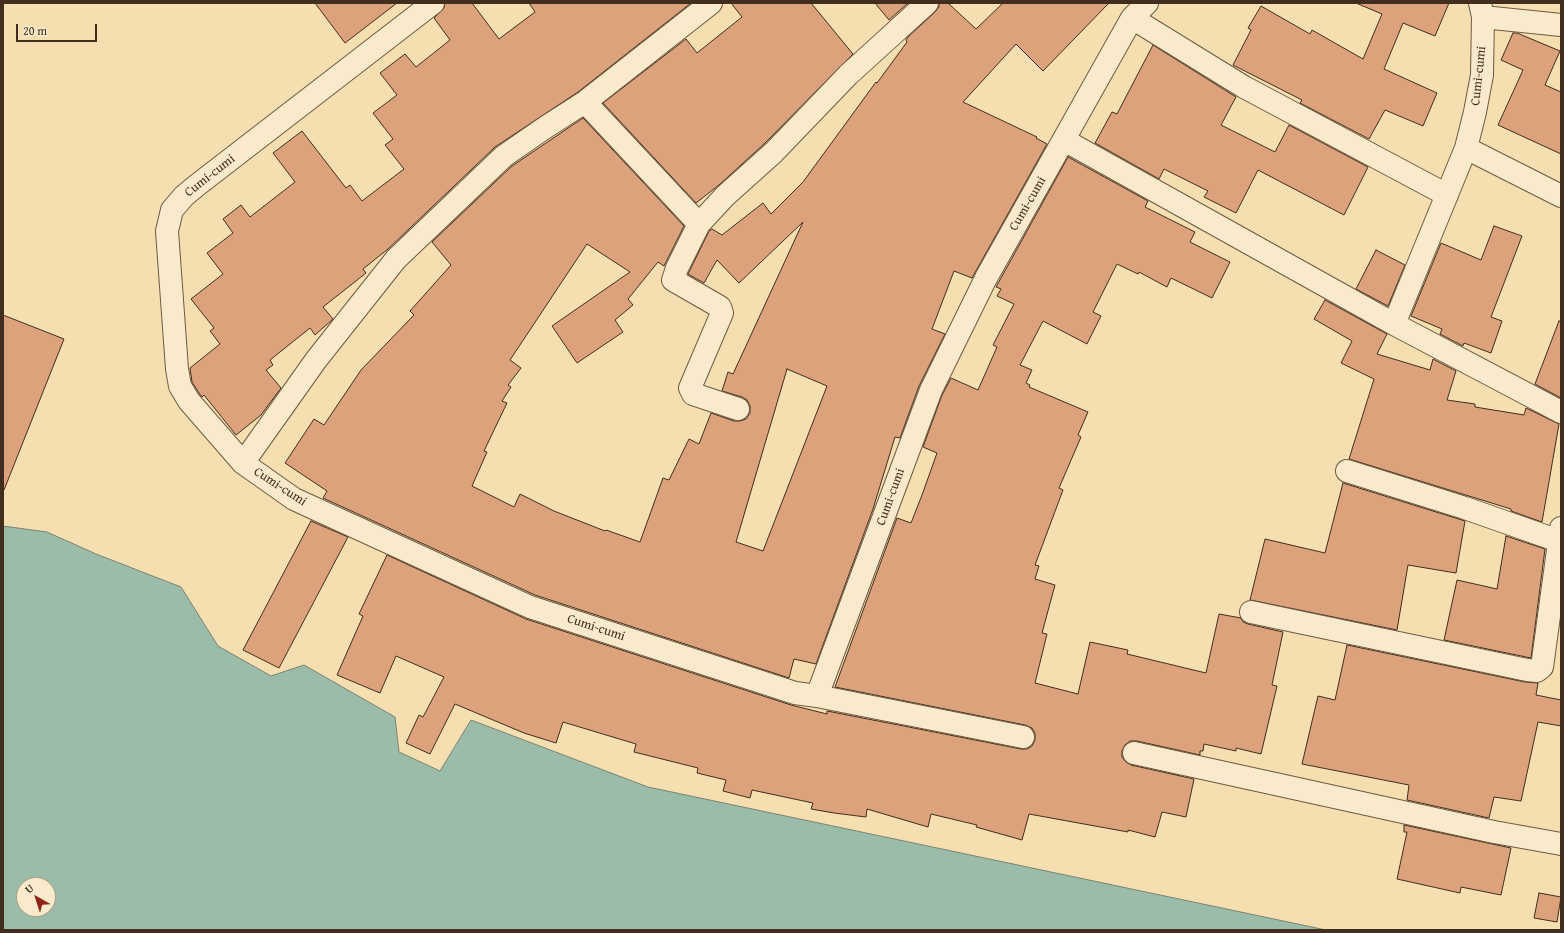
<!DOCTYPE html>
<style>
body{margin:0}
#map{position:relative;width:1564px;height:933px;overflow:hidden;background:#f5deaf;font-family:"Gentium Book Plus",serif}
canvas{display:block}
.frame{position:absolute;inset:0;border:4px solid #412e1f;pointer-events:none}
.north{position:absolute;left:16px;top:877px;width:40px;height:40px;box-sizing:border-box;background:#f8eacb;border:1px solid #af9f86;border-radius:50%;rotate:321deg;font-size:11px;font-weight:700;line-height:16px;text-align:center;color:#412e1f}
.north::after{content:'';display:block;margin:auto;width:14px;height:18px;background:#8f2418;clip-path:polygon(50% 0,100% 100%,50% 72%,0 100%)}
.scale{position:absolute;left:16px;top:24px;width:81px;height:18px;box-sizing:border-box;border:2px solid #412e1f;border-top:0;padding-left:5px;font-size:12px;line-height:14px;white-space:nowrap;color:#412e1f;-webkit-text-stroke:3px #f8eacb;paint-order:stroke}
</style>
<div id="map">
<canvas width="1564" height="933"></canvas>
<div class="frame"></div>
<div class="north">U</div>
<div class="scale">20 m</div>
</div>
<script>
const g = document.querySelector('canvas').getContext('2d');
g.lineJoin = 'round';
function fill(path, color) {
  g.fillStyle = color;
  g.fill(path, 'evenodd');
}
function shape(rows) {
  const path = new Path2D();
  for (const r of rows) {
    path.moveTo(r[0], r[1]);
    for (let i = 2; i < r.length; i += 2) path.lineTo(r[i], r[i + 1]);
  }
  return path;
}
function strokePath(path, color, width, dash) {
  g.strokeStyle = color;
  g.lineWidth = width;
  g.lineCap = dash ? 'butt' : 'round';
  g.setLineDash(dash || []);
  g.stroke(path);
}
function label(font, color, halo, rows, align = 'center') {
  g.font = font + ' "Gentium Book Plus",serif';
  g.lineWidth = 3;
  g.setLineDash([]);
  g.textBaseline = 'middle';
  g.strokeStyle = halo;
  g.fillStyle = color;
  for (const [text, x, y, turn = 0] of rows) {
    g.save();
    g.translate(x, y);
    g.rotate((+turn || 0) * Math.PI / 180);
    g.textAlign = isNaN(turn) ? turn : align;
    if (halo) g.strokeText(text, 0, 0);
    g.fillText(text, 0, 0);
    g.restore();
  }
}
const water = shape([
 [3,526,47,532,96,554,181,587,218,646,271,676,304,665,395,717,399,752,440,771,471,720,648,787,1326,930,3,930,3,526],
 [24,885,48,885,48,909,24,909,24,885]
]);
fill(water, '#9cbcaa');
strokePath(water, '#788372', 1);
const building = shape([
 [315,3,397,3,345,43,315,3],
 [445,3,472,3,499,39,535,12,529,3,691,3,578,92,495,147,388,249,363,269,366,273,323,307,333,319,315,335,310,328,270,360,273,365,266,370,281,388,261,415,236,435,204,395,202,397,199,393,192,382,190,368,220,344,210,331,214,328,191,299,223,274,207,253,233,233,223,219,241,205,250,217,295,182,273,153,302,131,346,188,350,185,362,201,404,169,385,145,393,139,373,113,397,95,380,73,405,54,416,67,450,40,434,18,444,8,445,3],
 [731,3,811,3,853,54,765,143,719,185,696,203,603,103,686,39,697,53,742,17,731,3],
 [875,3,908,3,889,20,875,3],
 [939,3,948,3,976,29,1003,3,1109,3,1043,71,1016,44,963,102,1037,137,1036,138,1047,144,972,278,954,271,932,329,945,334,919,386,900,438,895,437,873,509,816,664,794,659,789,678,535,595,323,498,327,491,285,463,314,419,324,425,361,370,414,315,410,311,451,265,432,242,512,166,583,118,684,226,664,266,658,262,628,299,633,305,615,320,623,332,577,363,552,326,630,272,587,244,510,360,521,368,508,385,511,387,502,401,507,403,484,451,487,452,472,486,514,507,520,494,554,511,605,531,606,530,640,542,663,478,669,480,689,439,699,444,711,413,734,421,740,421,746,419,750,413,750,406,747,400,742,397,722,391,728,372,733,374,803,222,739,283,717,260,704,283,688,274,709,231,712,229,722,235,763,203,771,214,803,182,876,82,877,83,907,42,906,40,908,37,935,12,939,7,939,3],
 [787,369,827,386,763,551,736,542,787,369],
 [1356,3,1449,3,1435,36,1403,23,1384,69,1437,93,1423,126,1385,110,1369,139,1300,103,1302,100,1233,65,1251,30,1248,28,1261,6,1310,34,1312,30,1363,59,1382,14,1356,3],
 [1513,33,1517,33,1560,51,1545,85,1561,92,1561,154,1498,125,1523,70,1501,60,1513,33],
 [1153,45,1236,97,1221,125,1275,152,1289,125,1368,167,1344,215,1258,170,1236,213,1204,197,1208,191,1164,169,1159,179,1095,143,1112,112,1117,114,1153,45],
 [1068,157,1148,201,1145,207,1195,232,1190,242,1230,262,1212,298,1171,278,1167,287,1139,272,1138,274,1117,264,1093,312,1101,316,1087,344,1043,321,1020,365,1032,370,1026,383,1030,385,1029,387,1088,412,1078,435,1081,437,1059,488,1063,490,1035,565,1039,566,1035,579,1055,585,1042,633,1047,634,1035,683,1078,694,1090,642,1128,650,1127,654,1206,673,1219,614,1241,618,1243,622,1248,624,1283,632,1272,685,1277,686,1261,754,1236,748,1236,751,1204,744,1203,751,1200,751,1200,755,1137,741,1130,741,1125,745,1122,751,1122,757,1126,762,1131,765,1194,779,1186,817,1162,812,1155,837,1128,830,1128,832,1029,814,1022,840,976,827,977,825,931,814,928,827,867,809,866,817,834,813,811,809,813,803,752,790,750,798,723,791,726,780,697,773,698,768,634,752,636,744,563,722,556,743,524,733,455,704,430,754,406,743,419,715,423,717,444,677,396,656,380,693,337,675,363,616,359,614,387,555,526,619,791,705,827,714,827,711,1021,749,1027,749,1032,746,1035,740,1035,733,1032,728,1025,725,835,687,897,518,911,523,922,495,937,453,923,447,942,395,951,378,978,390,997,347,993,345,1014,304,997,296,1001,289,996,287,1068,157],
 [1494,226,1522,236,1491,317,1502,321,1491,353,1464,343,1463,346,1440,334,1442,329,1411,316,1441,243,1481,260,1494,226],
 [1376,250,1405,265,1388,306,1356,289,1376,250],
 [1325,300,1387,334,1377,354,1430,370,1433,359,1456,371,1447,400,1475,404,1475,407,1524,415,1526,408,1559,424,1542,522,1511,511,1511,509,1349,459,1374,379,1341,363,1352,341,1314,319,1325,300],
 [3,315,64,339,4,490,3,490,3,315],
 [1559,321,1561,322,1561,398,1535,384,1559,321],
 [1343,483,1465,521,1456,573,1408,565,1397,630,1250,600,1265,539,1325,553,1343,483],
 [311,521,348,537,279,668,243,650,311,521],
 [1506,536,1545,549,1531,658,1444,640,1457,580,1497,589,1506,536],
 [1347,645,1525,682,1538,683,1536,695,1561,700,1561,726,1538,722,1521,801,1494,797,1489,818,1407,800,1409,785,1302,764,1318,696,1335,700,1347,645],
 [1404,825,1511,848,1501,895,1461,887,1460,893,1397,879,1407,832,1404,832,1404,825],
 [1539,893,1561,897,1557,922,1534,918,1539,893]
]);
fill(building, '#dba27b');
strokePath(building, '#412e1f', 1);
const minor = shape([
 [433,3,196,186,184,196,172,210,167,231,177,369,180,386,189,401,243,463,294,499,530,607,795,693,817,696,931,390,986,278,1132,18,1147,3],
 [1483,17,1561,25],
 [1132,18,1244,87,1447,195],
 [585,102,699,224,725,196,774,152,848,75,927,3],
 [1064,140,1394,324,1466,148,1561,196],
 [1466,148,1475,112,1482,75,1483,17,1480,3],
 [699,224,677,268,673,280,720,307,722,313,690,388,693,394,738,409],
 [1394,324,1561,412],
 [243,463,316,360,396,259,504,156,546,127,585,102,711,3],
 [1347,471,1465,508,1559,541],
 [1251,612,1527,670,1537,671,1542,667,1543,660,1561,528],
 [817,696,1023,737]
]);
const tertiary = shape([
 [1134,753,1494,832,1561,844]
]);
strokePath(minor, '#6e5a43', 24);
strokePath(tertiary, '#6e5a43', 24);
strokePath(minor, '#f8eacb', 22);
strokePath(tertiary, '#f8eacb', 22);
label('13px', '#412e1f', '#f8eacb', [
 ["Cumi-cumi",1479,76,-84],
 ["Cumi-cumi",210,176,-38],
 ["Cumi-cumi",1028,204,-60],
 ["Cumi-cumi",280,487,33],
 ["Cumi-cumi",891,497,-70],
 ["Cumi-cumi",596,628,18]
]);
</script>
